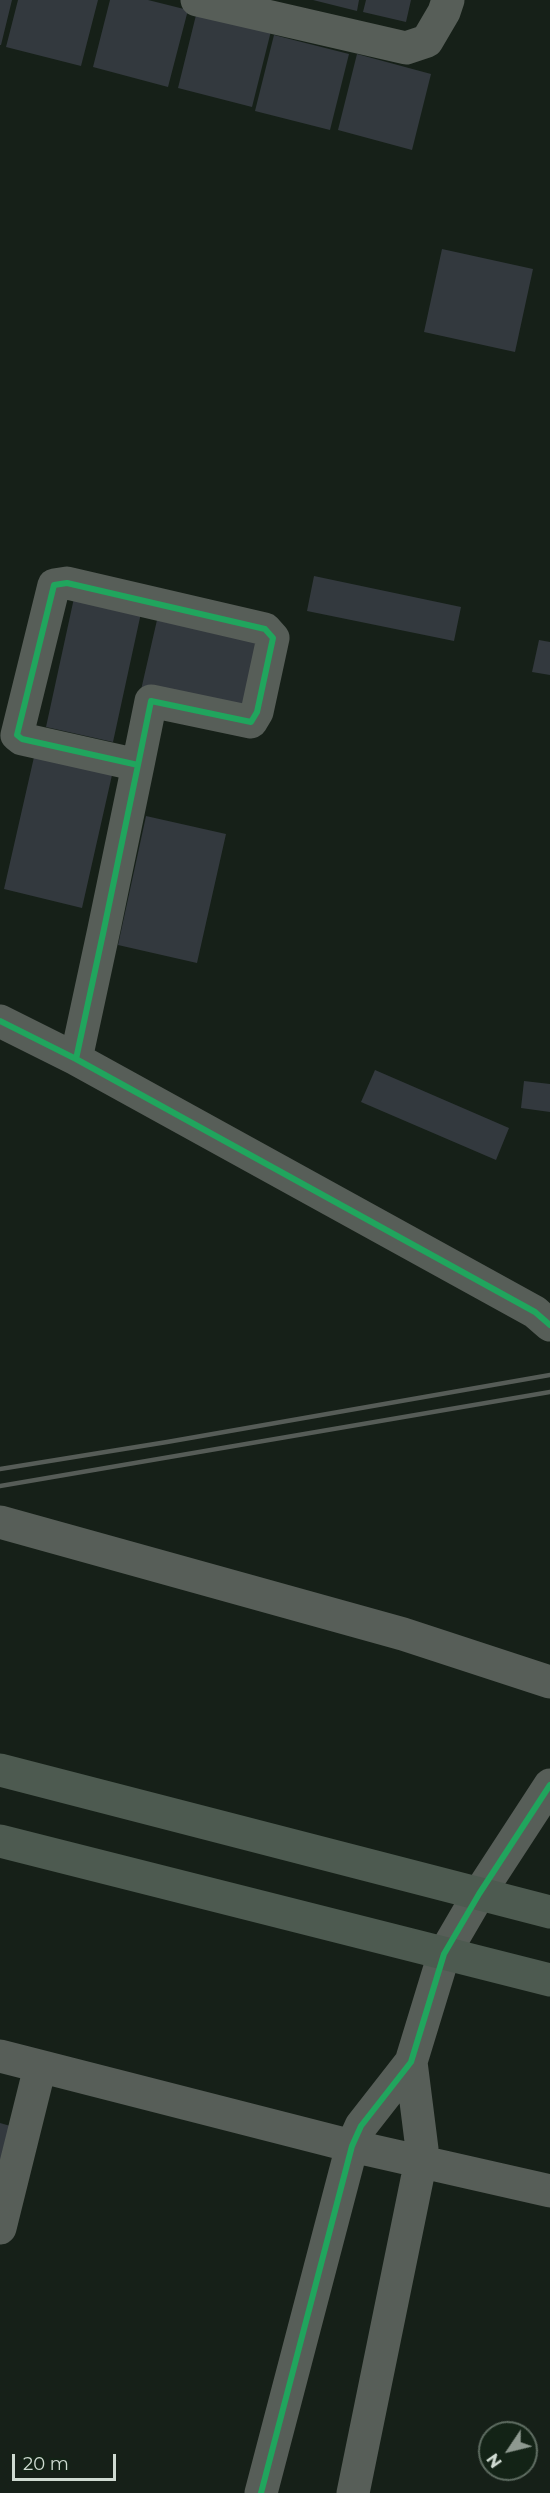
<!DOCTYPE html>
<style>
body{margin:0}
#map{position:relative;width:550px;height:2493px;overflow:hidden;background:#162018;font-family:Montserrat,sans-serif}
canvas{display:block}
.north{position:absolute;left:478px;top:2421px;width:60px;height:60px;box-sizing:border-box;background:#132316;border:2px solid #5e6c61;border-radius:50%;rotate:235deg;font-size:16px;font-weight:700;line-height:24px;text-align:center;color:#cfdad1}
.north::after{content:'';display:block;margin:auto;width:21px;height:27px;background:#8e9990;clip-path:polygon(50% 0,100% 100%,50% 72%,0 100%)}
.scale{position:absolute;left:12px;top:2454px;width:104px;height:27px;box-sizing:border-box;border:3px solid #cfdad1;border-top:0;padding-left:8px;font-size:18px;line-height:21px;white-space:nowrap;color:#cfdad1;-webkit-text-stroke:4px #132316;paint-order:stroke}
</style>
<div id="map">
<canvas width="550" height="2493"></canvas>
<div class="north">N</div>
<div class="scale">20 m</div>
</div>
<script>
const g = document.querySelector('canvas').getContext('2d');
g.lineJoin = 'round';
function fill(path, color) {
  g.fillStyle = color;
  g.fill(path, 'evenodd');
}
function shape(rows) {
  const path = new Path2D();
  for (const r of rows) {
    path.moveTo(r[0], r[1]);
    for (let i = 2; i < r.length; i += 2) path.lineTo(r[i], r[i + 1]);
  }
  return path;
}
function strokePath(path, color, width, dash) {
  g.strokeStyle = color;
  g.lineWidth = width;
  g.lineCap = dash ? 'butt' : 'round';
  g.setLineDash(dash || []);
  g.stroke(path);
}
fill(shape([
 [0,0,12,0,1,45,0,45],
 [18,0,98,0,81,66,6,47],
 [110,0,148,0,188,10,168,87,93,67],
 [313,0,359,0,357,11],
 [366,0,411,0,406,22,363,12],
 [197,11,271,31,252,107,178,88],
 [274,35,349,54,330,130,255,111],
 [357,54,431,74,412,150,338,130],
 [442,249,533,269,515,352,424,332],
 [314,576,461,607,454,641,307,611],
 [74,598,141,613,113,742,46,727],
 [157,620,266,645,251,716,141,690],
 [539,640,550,642,550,675,532,672],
 [34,757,112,775,82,908,4,889],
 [146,816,226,834,197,963,118,945],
 [375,1070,509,1128,496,1160,361,1102],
 [524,1081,550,1084,550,1112,521,1108],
 [0,2123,14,2127,0,2182]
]), '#33393e');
strokePath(shape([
 [197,0,406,48,427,41,444,12,448,0],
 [0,1021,76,1059,535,1312,550,1325],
 [76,1059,104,929,138,765,151,701,251,722,257,712,273,638,265,629,67,583,54,585,17,735,22,739,138,765],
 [0,1522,403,1634,550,1682],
 [0,2056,352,2146,550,2191],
 [0,2228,40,2067],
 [261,2493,352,2146,361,2126,411,2062,444,1954,479,1894,550,1785],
 [353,2493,421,2160,422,2149,411,2062]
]), '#575e58', 33);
strokePath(shape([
 [0,1770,550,1912],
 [0,1841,550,1980]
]), '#4d5a50', 33);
strokePath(shape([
 [0,1469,167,1442,550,1375],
 [0,1486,550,1392]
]), '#565c57', 4.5);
strokePath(shape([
 [0,1021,76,1059,535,1312,550,1325],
 [76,1059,104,929,138,765,151,701,251,722,257,712,273,638,265,629,67,583,54,585,17,735,22,739,138,765],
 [261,2493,352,2146,361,2126,411,2062,444,1954,479,1894,550,1785]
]), '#20a55d', 6);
</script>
